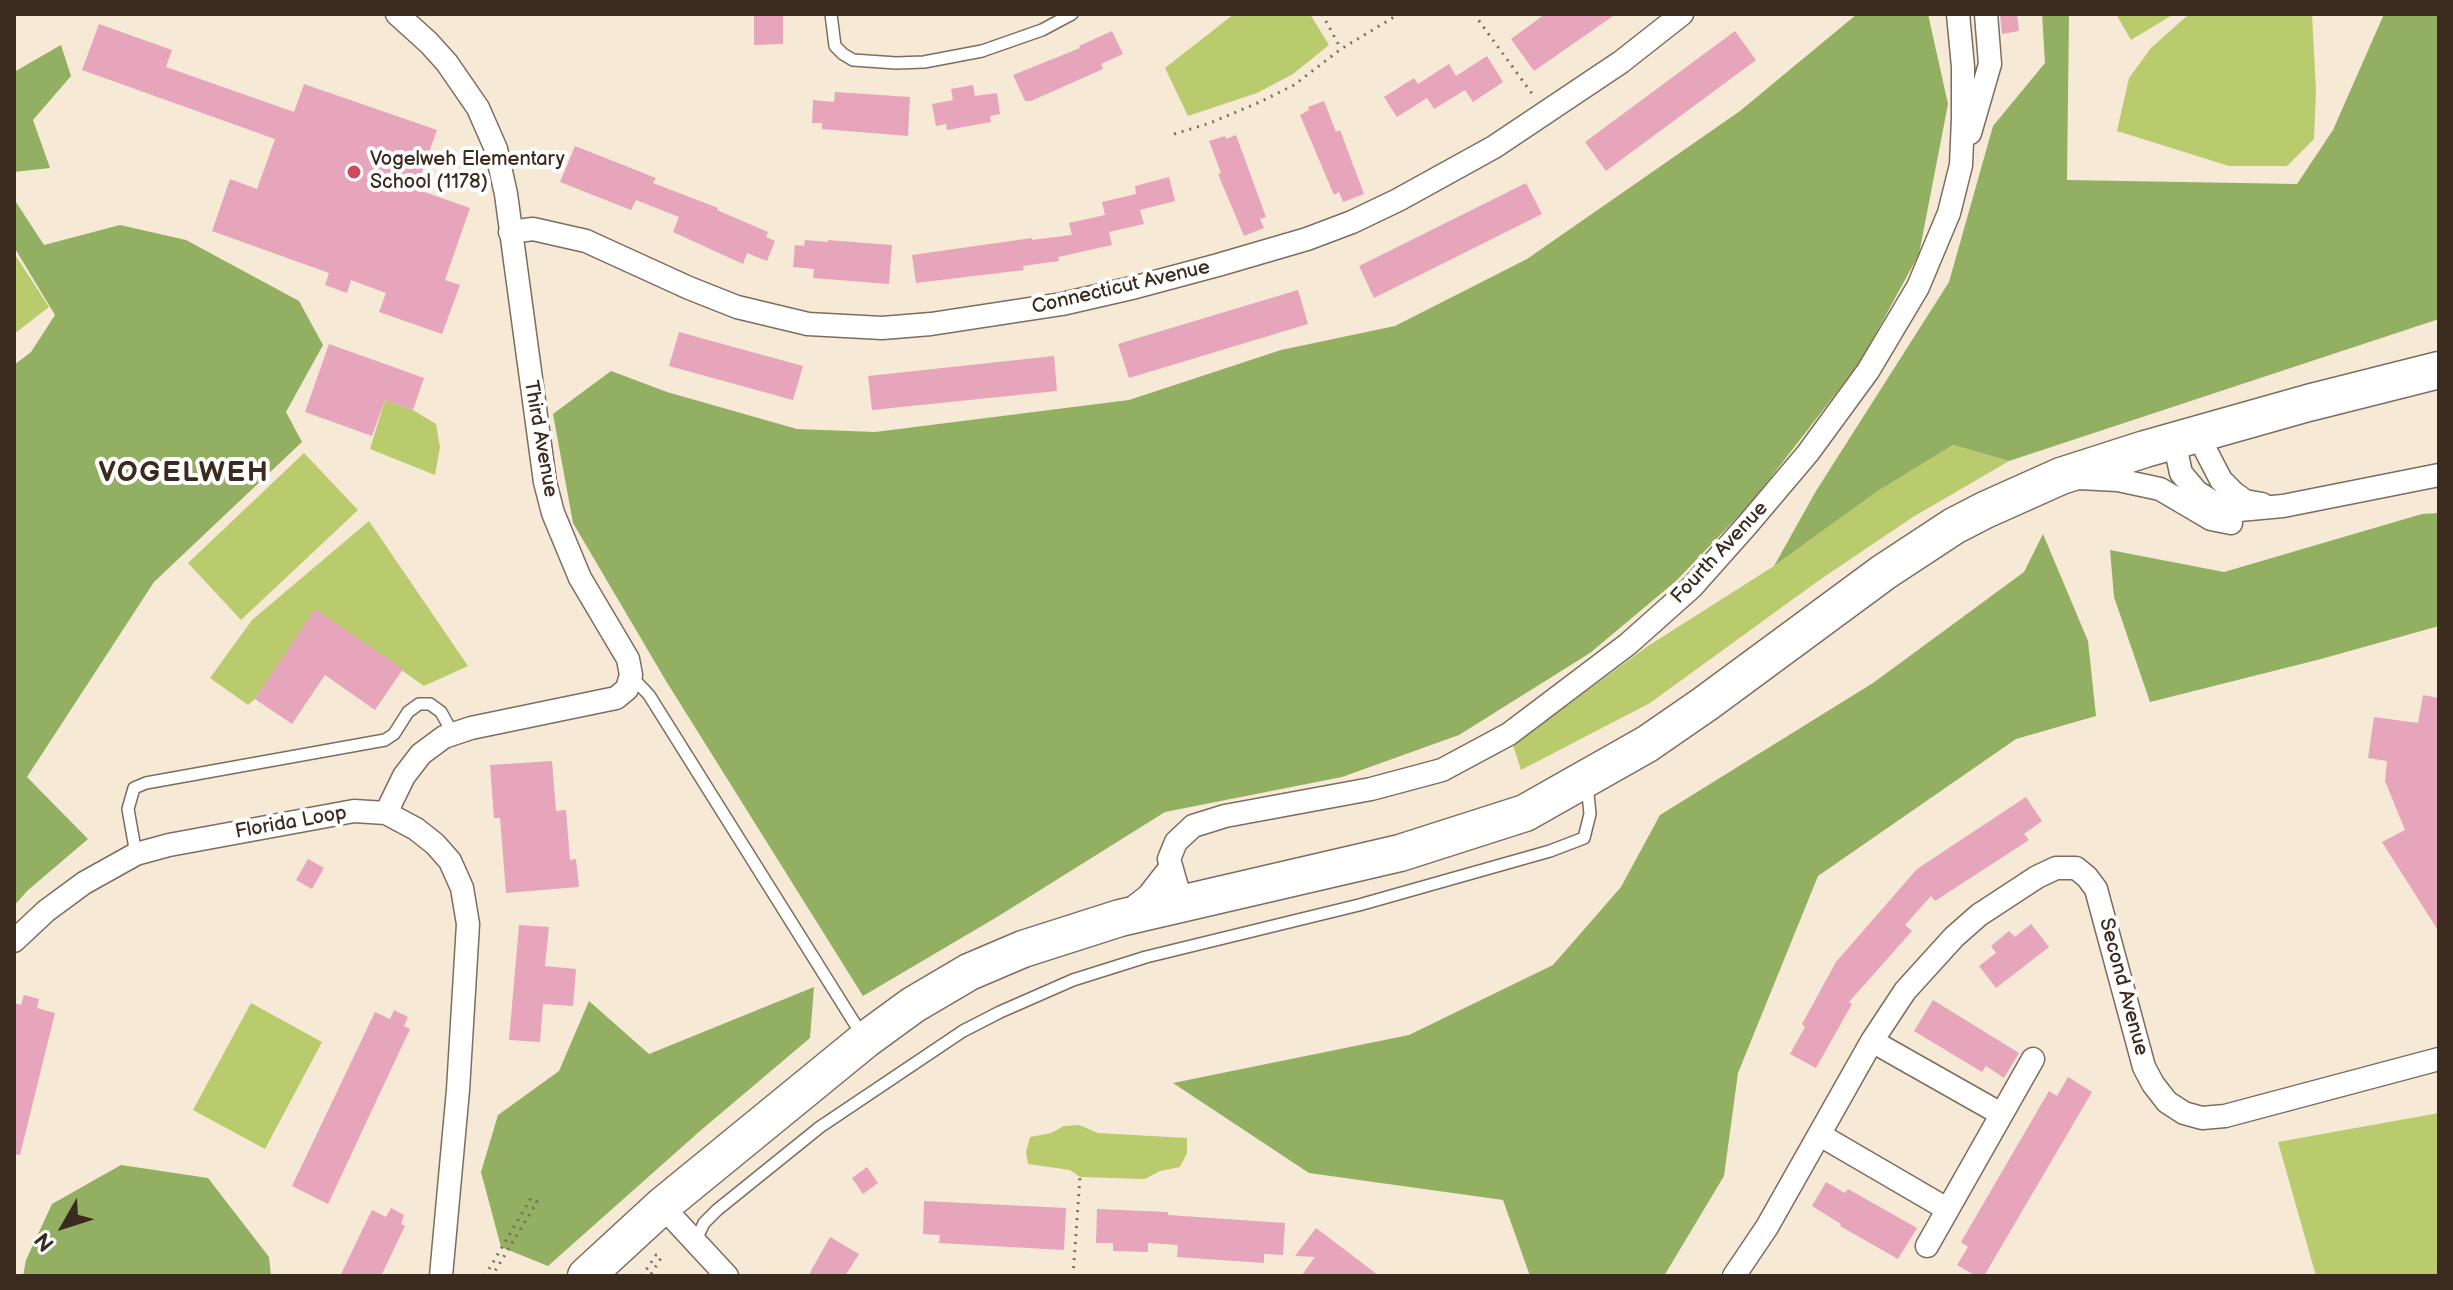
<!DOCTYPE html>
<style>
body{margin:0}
#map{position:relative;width:2453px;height:1290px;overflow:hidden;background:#f6ead7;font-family:"Balsamiq Sans",sans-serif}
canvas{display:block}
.frame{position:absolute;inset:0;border:16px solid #3b2a1e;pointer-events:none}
.north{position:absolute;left:24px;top:1186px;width:80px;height:80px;-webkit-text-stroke:6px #fff;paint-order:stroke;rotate:231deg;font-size:22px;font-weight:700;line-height:32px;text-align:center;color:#3b2a1e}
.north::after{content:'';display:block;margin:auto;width:28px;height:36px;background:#3b2a1e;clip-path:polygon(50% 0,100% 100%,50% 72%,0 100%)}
</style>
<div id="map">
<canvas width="2453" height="1290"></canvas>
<div class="frame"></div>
<div class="north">N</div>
</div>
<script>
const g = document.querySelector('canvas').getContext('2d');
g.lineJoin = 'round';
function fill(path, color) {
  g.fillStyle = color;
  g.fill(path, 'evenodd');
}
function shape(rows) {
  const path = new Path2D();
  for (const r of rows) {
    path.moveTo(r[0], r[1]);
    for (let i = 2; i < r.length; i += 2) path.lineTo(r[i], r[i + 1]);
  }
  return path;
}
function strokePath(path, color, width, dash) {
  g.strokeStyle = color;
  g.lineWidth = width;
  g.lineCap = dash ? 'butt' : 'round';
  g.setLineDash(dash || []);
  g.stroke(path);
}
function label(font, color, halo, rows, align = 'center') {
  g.font = font + ' "Balsamiq Sans",sans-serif';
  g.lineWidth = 8;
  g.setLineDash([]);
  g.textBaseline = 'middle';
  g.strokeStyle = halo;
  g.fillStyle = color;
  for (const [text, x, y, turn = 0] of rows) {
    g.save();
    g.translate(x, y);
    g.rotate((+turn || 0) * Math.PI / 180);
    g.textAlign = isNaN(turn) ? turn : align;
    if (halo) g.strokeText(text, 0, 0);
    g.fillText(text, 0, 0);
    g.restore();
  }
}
fill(shape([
 [1234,14,1310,14,1329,45,1293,74,1257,93,1188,116,1165,68],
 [2116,14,2174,14,2131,40],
 [2189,14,2312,14,2316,91,2314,139,2287,166,2229,166,2117,131,2129,78,2151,48],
 [14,253,49,307,14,334],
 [385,400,413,410,436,424,440,447,435,475,370,449],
 [1953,445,2009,461,1913,517,1818,581,1650,703,1521,770,1513,745,1648,646,1774,566,1878,491],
 [304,453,358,510,241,620,188,563],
 [369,521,468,666,424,686,316,610,255,699,248,705,210,678,252,620],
 [251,1003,322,1042,265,1149,193,1110],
 [2439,1113,2439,1276,2316,1276,2278,1142],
 [1079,1125,1098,1133,1187,1138,1187,1153,1180,1167,1160,1171,1145,1179,1080,1177,1070,1170,1028,1164,1026,1152,1030,1137,1051,1133,1064,1126]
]), '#bacb6e');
fill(shape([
 [1857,14,1928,14,1948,104,1919,254,1861,361,1751,503,1676,581,1590,653,1459,735,1342,777,1165,812,997,917,863,996,666,681,573,523,553,414,611,371,667,392,797,429,875,432,1129,400,1281,350,1395,326,1527,259,1740,111],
 [2042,14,2069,14,2067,180,2297,184,2333,130,2384,14,2439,14,2439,319,2009,461,1953,445,1878,491,1774,566,1816,491,1949,282,1993,126,2045,63],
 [61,45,71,76,33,120,50,168,14,172,14,72],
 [14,199,44,245,120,225,186,240,299,301,323,345,286,412,302,442,154,582,27,777,88,839,27,891,14,906,14,365,31,352,55,315,14,247],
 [2439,513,2439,626,2321,659,2150,702,2114,597,2110,550,2224,572,2422,514],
 [2043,534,2088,641,2096,716,2016,739,1818,876,1738,1073,1724,1176,1664,1276,1530,1276,1503,1200,1309,1173,1173,1083,1409,1035,1553,965,1621,887,1660,815,1873,683,2024,572],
 [814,987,810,1038,700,1131,548,1266,501,1247,481,1172,498,1115,559,1071,589,1001,649,1054],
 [121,1165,208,1178,269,1257,271,1276,23,1276,26,1260,52,1204]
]), '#93af61');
fill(shape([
 [754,14,783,14,783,44,754,45],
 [1545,14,1616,14,1534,71,1511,39],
 [2000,14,2017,14,2019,31,2002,34],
 [99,24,172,50,166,67,294,112,304,84,437,130,416,189,470,208,445,280,460,285,442,334,379,312,386,293,351,280,347,293,325,285,329,273,212,231,230,179,257,189,275,139,82,70],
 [1112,31,1123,54,1101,64,1103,69,1031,101,1025,101,1013,75,1080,48,1079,46],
 [1735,31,1756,60,1606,171,1585,142],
 [1487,56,1503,82,1473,102,1465,90,1434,109,1427,98,1397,117,1384,97,1414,78,1418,84,1449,64,1456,76],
 [973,85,975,96,997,93,1000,114,990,116,991,122,947,130,946,124,936,126,932,104,953,100,951,89],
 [835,92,910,97,908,136,822,129,822,123,812,123,813,100,834,102],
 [1324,101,1336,132,1340,130,1364,194,1343,202,1339,192,1334,195,1300,115,1309,110,1308,107],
 [1236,135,1266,217,1260,219,1264,228,1244,236,1218,174,1221,173,1209,141,1225,136,1226,139],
 [575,146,656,178,653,183,718,208,717,210,768,232,766,237,775,241,767,261,747,253,743,264,673,232,679,217,636,200,631,210,560,182],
 [1169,177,1175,201,1140,210,1144,224,1109,232,1112,245,1058,257,1059,261,1023,266,1024,270,916,283,912,255,1032,238,1032,240,1072,235,1069,223,1105,215,1102,202,1136,194,1135,186],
 [1526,183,1542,214,1374,298,1359,266],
 [805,240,828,242,828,240,892,245,889,284,813,278,814,269,793,267,795,245,804,246],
 [1298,290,1308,324,1129,378,1118,344],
 [679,332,803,366,793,400,669,366],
 [329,344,424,378,413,410,385,400,372,436,305,412],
 [1054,356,1057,391,872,410,868,376],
 [315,609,403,669,375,710,325,675,292,724,255,699],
 [2423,695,2439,698,2439,932,2382,842,2405,830,2385,781,2387,761,2368,758,2374,717,2418,723],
 [552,761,556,811,566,810,570,860,576,859,579,887,506,893,500,818,494,818,490,765],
 [2026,797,2042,821,2024,834,2029,840,1935,901,1931,896,1905,925,1912,931,1849,1002,1852,1004,1816,1068,1790,1054,1805,1027,1802,1024,1836,962,1917,869],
 [308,859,324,868,312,889,296,880],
 [2031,924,2049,947,1996,988,1979,966,1996,953,1991,946,2009,931,2015,937],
 [519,925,549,927,545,966,576,969,573,1006,543,1004,540,1042,509,1040],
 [24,995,39,999,37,1008,55,1013,20,1155,14,1154,14,1003,21,1005],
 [1933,1000,2019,1053,2004,1078,1986,1066,1982,1072,1914,1031],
 [394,1010,408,1017,404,1026,410,1029,328,1204,292,1186,375,1012,390,1019],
 [2068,1077,2092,1092,1984,1276,1976,1276,1957,1265,1968,1247,1961,1242,2049,1091,2057,1096],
 [867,1167,878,1183,863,1194,852,1178],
 [1826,1182,1845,1193,1848,1189,1917,1228,1898,1259,1840,1226,1841,1224,1812,1206],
 [924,1201,1066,1208,1064,1250,939,1243,940,1235,923,1234],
 [391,1208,404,1215,401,1224,405,1226,381,1276,340,1276,372,1210,386,1217],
 [1097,1209,1168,1212,1168,1215,1285,1223,1283,1255,1264,1254,1264,1263,1177,1257,1178,1245,1148,1243,1148,1252,1113,1251,1113,1243,1096,1243],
 [1316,1228,1344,1249,1379,1276,1301,1276,1315,1257,1295,1256],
 [830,1237,859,1254,845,1276,808,1276]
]), '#e6a5ba');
const service = shape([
 [831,14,835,46,843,54,853,60,896,63,924,62,982,51,1042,30,1072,14],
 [631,676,649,695,862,1035],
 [136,854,128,809,134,788,146,783,385,740,394,734,408,712,419,704,430,704,441,712,453,734],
 [695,1242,704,1223,717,1210,820,1127,963,1031,1000,1012,1073,980,1146,957,1359,905,1550,851,1584,838,1590,814,1587,784]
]);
const minor = shape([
 [1970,133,1990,64,1986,14],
 [510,232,533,229,586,241,689,288,737,307,808,324,882,328,931,324,1062,304,1136,287,1218,265,1307,239,1352,222,1398,200,1494,147,1621,62,1682,14],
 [2200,433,2206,451,2221,480,2234,493,2245,501,2262,504],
 [2174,441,2181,473,2197,492,2218,505,2239,510,2283,506,2439,475],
 [2078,478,2118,480,2160,489,2211,519,2231,523],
 [386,813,404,776,421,754,444,737,471,728,616,698,627,689,631,675,628,659,580,578,553,513,545,482,506,194,496,149,478,108,447,63,429,43,397,14],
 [1182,904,1169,859,1176,842,1193,826,1225,816,1371,789,1442,770,1509,734,1628,644,1692,587,1748,524,1808,453,1868,371,1918,287,1949,213,1961,165,1963,118,1963,67,1958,14],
 [1130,910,1148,896,1170,868],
 [14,941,46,911,84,883,136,854,169,845,354,811,386,813,416,829,435,844,450,861,462,888,468,924,458,1090,441,1276],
 [1872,1041,2001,1114],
 [1820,1135,1947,1209],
 [662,1206,727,1276],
 [1927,1246,2033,1059],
 [1734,1276,1767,1227,1872,1041,1905,991,1954,937,1979,915,2037,877,2056,868,2076,868,2087,877,2096,889,2144,1067,2153,1084,2167,1102,2184,1113,2202,1118,2225,1116,2439,1059]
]);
const primary = shape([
 [586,1276,662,1206,865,1040,913,1005,969,972,1023,949,1120,918,1400,853,1525,813,1647,744,1705,704,1884,572,1954,526,1985,510,2061,476,2145,449,2308,403,2439,370]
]);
strokePath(service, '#7c6d5f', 14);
strokePath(minor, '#7c6d5f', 25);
strokePath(primary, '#7c6d5f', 39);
strokePath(shape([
 [1322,14,1341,49],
 [1474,14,1533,95],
 [1174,134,1210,123,1260,102,1294,85,1341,49,1399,14],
 [485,1276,531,1198,537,1202,492,1276],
 [642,1276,656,1255,661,1258,650,1276],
 [1073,1276,1080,1177]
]), '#7c6d5f', 3, [2, 6]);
strokePath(service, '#fff', 11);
strokePath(minor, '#fff', 22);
strokePath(primary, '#fff', 36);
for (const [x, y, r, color] of [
 [354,172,8,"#d1495b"]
]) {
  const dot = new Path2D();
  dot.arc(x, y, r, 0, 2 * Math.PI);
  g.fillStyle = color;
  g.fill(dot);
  strokePath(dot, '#fff', 3);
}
label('20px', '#3b2a1e', '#fff', [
 ["Vogelweh Elementary",370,160],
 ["School (1178)",370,183]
], 'left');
label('20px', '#3b2a1e', '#fff', [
 ["Connecticut Avenue",1121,288,-13],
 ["Third Avenue",540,439,80],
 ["Fourth Avenue",1720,553,-47],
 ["Florida Loop",291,823,-10],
 ["Second Avenue",2123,987,75]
]);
g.letterSpacing = '2px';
label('bold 28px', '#3b2a1e', '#fff', [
 ["VOGELWEH",184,474]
]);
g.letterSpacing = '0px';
</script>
